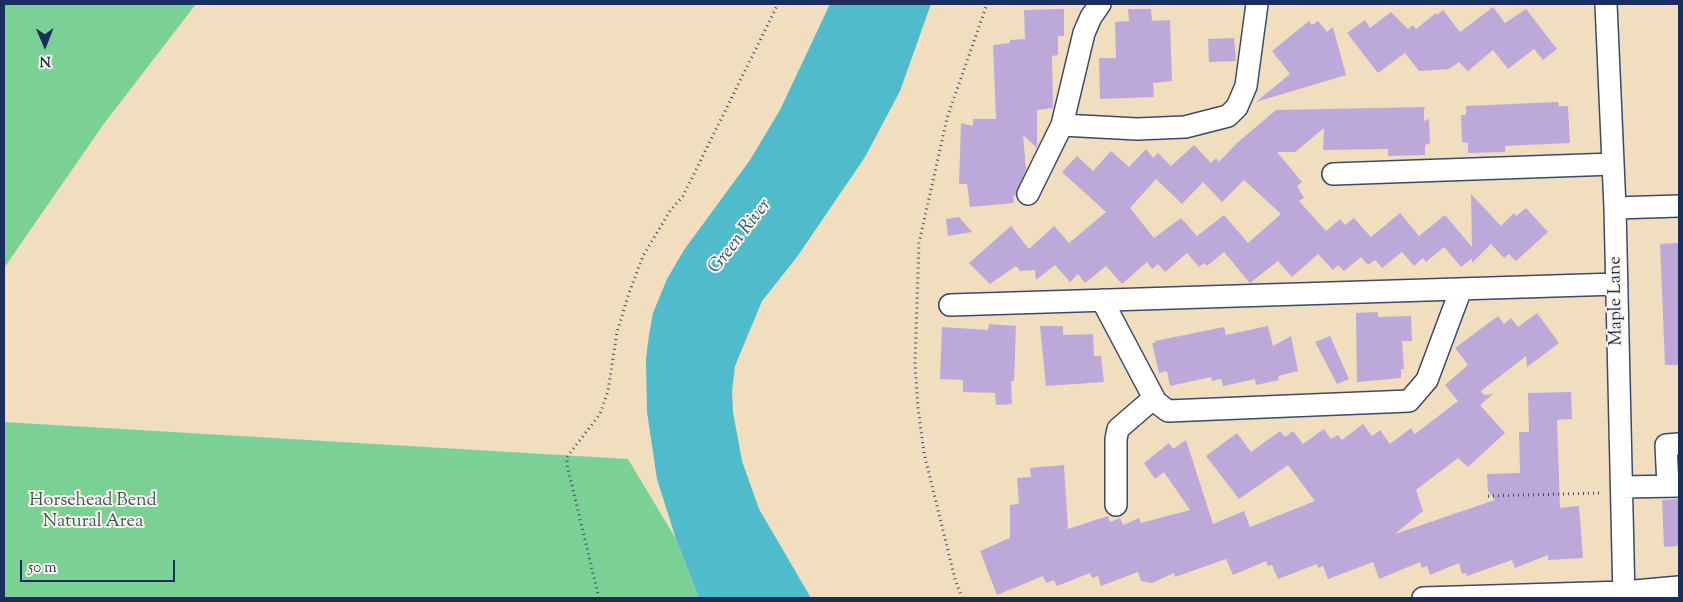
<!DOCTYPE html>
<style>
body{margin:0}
#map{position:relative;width:1683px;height:602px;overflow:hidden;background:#f1debe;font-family:"Sorts Mill Goudy",serif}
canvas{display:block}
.frame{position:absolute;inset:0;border:5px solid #1b2f5e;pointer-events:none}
.north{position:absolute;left:20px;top:20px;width:50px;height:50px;-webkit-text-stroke:4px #fcf5e5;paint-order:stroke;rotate:179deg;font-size:14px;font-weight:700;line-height:20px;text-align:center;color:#1b2f5e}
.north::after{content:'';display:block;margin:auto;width:18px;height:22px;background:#1b2f5e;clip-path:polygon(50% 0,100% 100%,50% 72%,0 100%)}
.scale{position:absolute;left:20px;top:560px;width:155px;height:22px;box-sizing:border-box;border:2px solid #1b2f5e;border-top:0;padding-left:6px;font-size:15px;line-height:18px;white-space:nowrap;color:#1b2f5e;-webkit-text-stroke:4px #fcf5e5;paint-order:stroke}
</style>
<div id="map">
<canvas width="1683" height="602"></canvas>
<div class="frame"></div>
<div class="north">N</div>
<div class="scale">50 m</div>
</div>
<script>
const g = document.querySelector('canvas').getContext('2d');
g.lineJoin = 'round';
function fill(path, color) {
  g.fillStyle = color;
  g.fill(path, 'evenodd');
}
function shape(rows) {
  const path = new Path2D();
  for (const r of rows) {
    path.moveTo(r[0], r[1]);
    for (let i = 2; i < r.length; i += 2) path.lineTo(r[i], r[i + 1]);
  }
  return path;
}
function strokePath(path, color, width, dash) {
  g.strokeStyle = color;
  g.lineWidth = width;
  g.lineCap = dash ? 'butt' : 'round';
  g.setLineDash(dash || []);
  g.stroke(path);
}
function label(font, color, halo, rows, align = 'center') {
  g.font = font + ' "Sorts Mill Goudy",serif';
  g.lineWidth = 4;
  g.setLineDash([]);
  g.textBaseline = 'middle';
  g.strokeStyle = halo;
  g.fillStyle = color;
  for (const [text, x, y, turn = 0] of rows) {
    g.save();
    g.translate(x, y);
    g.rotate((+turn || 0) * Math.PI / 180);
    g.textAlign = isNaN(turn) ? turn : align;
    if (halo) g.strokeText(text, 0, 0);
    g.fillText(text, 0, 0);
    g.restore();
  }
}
fill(shape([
 [4,4,196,4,103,125,4,268],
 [4,422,628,459,676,539,699,598,4,598]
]), '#7bd195');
fill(shape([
 [830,4,931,4,900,91,865,157,797,257,762,301,735,366,732,392,733,412,742,461,759,509,811,598,699,598,676,539,657,479,647,412,646,359,649,335,653,313,667,279,684,250,750,160,780,110]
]), '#4fbbcb');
fill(shape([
 [1493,7,1505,23,1526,9,1557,49,1543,60,1534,49,1508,69,1493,50,1468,71,1459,62,1449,69,1419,71,1405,53,1378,73,1347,33,1365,20,1370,28,1391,12,1408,29,1413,25,1416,29,1436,13,1437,15,1443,10,1460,32],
 [1064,9,1064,36,1058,36,1058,55,1052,56,1053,108,1037,110,1037,148,1023,135,1026,169,1016,195,1013,196,1014,203,970,207,967,184,959,184,961,123,973,126,973,119,996,119,993,45,1010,43,1010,40,1025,39,1024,10],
 [1128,9,1151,9,1152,21,1170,20,1172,81,1153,83,1154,97,1100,99,1099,58,1116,58,1115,22,1129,21],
 [1309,21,1312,25,1318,21,1327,32,1333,27,1346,75,1256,102,1290,74,1272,51],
 [1234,38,1236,61,1209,62,1208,39],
 [1558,102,1559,106,1568,106,1570,143,1505,146,1505,152,1468,153,1468,143,1462,142,1461,115,1466,115,1466,106],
 [1426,107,1424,109,1424,121,1429,119,1430,143,1425,145,1425,155,1388,156,1388,149,1323,150,1324,128,1295,152,1277,152,1302,182,1297,186,1304,198,1299,201,1326,231,1340,219,1345,225,1354,218,1371,237,1400,213,1419,236,1445,215,1472,247,1471,194,1501,226,1514,213,1516,216,1526,208,1548,232,1516,261,1509,254,1504,258,1491,244,1472,263,1472,258,1461,267,1444,247,1426,262,1423,258,1414,266,1402,252,1382,268,1375,260,1368,265,1361,257,1344,271,1338,265,1333,270,1318,254,1292,277,1278,261,1250,283,1224,252,1207,266,1204,263,1199,267,1187,253,1165,272,1158,264,1152,269,1147,262,1122,284,1106,266,1085,283,1078,274,1070,282,1055,265,1036,280,1035,270,1020,271,1016,266,990,284,969,263,1011,226,1029,249,1054,226,1069,243,1106,212,1062,172,1077,156,1093,171,1111,151,1129,167,1146,149,1153,158,1158,153,1171,166,1194,145,1211,163,1216,158,1219,162,1237,143,1276,110],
 [1156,179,1182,204,1203,182,1222,202,1244,180,1281,214,1248,243,1224,215,1197,236,1181,218,1154,238,1130,208],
 [959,217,972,232,948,236,946,219],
 [1679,243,1679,365,1665,365,1660,244],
 [1378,312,1378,317,1411,316,1412,341,1402,341,1404,369,1401,369,1401,378,1357,382,1356,313],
 [1537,313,1559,343,1527,367,1526,356,1481,391,1484,395,1493,394,1480,405,1505,433,1468,467,1458,458,1416,490,1423,511,1395,534,1495,500,1488,491,1487,474,1520,473,1519,432,1529,432,1528,393,1571,392,1572,419,1557,420,1560,508,1579,506,1583,558,1548,560,1548,555,1515,568,1512,560,1467,576,1466,573,1462,574,1459,563,1430,575,1427,566,1422,568,1420,562,1379,579,1373,562,1328,579,1323,566,1318,568,1317,564,1278,579,1272,565,1268,566,1266,561,1233,575,1226,559,1175,577,1174,573,1152,583,1141,581,1138,572,1101,586,1098,576,1092,578,1090,573,1057,586,1054,580,1046,583,1043,576,997,595,980,551,1010,538,1010,505,1019,504,1017,478,1031,477,1030,468,1064,465,1068,529,1108,516,1110,522,1120,518,1123,525,1139,518,1141,523,1190,510,1164,472,1155,479,1144,463,1169,443,1173,449,1186,440,1213,524,1244,511,1250,527,1315,501,1288,465,1239,499,1206,456,1237,433,1251,452,1280,431,1285,437,1293,431,1303,444,1324,429,1331,439,1338,435,1342,440,1363,424,1372,436,1380,430,1390,444,1411,428,1415,434,1458,401,1445,385,1468,365,1455,348,1498,316,1504,324,1511,318,1518,327],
 [989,324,1016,326,1014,381,1011,381,1012,404,996,405,995,393,963,392,963,380,940,379,942,327,988,330],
 [1040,326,1063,326,1063,335,1093,334,1094,356,1101,356,1104,382,1046,386],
 [1268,326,1273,346,1291,336,1298,371,1278,376,1279,380,1256,385,1255,379,1223,386,1221,379,1212,381,1211,377,1170,386,1167,371,1159,373,1152,343,1155,343,1155,341,1224,327,1226,335],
 [1330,336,1349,379,1337,384,1315,342],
 [1679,499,1679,546,1664,547,1662,500]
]), '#bca9d9');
const minor = shape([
 [1606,4,1615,208,1624,598],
 [1062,125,1137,129,1185,127,1228,116,1237,107,1246,86,1257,4],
 [1333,174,1613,164],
 [1028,194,1062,125,1084,33,1091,17,1100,4],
 [1615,208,1679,206],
 [1102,300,1156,402,1168,411,1409,401,1427,380,1461,289],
 [950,305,1617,284],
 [1668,486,1666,445,1679,444],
 [1622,487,1679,486],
 [1116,505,1116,439,1118,429,1154,398],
 [1423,598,1624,592,1679,587]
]);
strokePath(minor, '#3b496c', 24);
strokePath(shape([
 [1488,496,1601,493],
 [599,598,567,465,567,457,600,414,608,391,617,332,629,293,643,256,670,211,683,196,778,4],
 [962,598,955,579,924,453,918,408,915,363,919,243,947,118,987,4]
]), '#3b496c', 3, [1, 4]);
strokePath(minor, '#fff', 21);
label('18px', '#1b2f5e', '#fcf5e5', [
 ["Maple Lane",1617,301,-91]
]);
label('18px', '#33586c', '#fcf5e5', [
 ["Horsehead Bend",93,502],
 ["Natural Area",93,523]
]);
label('italic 19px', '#2b597f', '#fcf5e5', [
 ["Green River",741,237,-52]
]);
</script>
